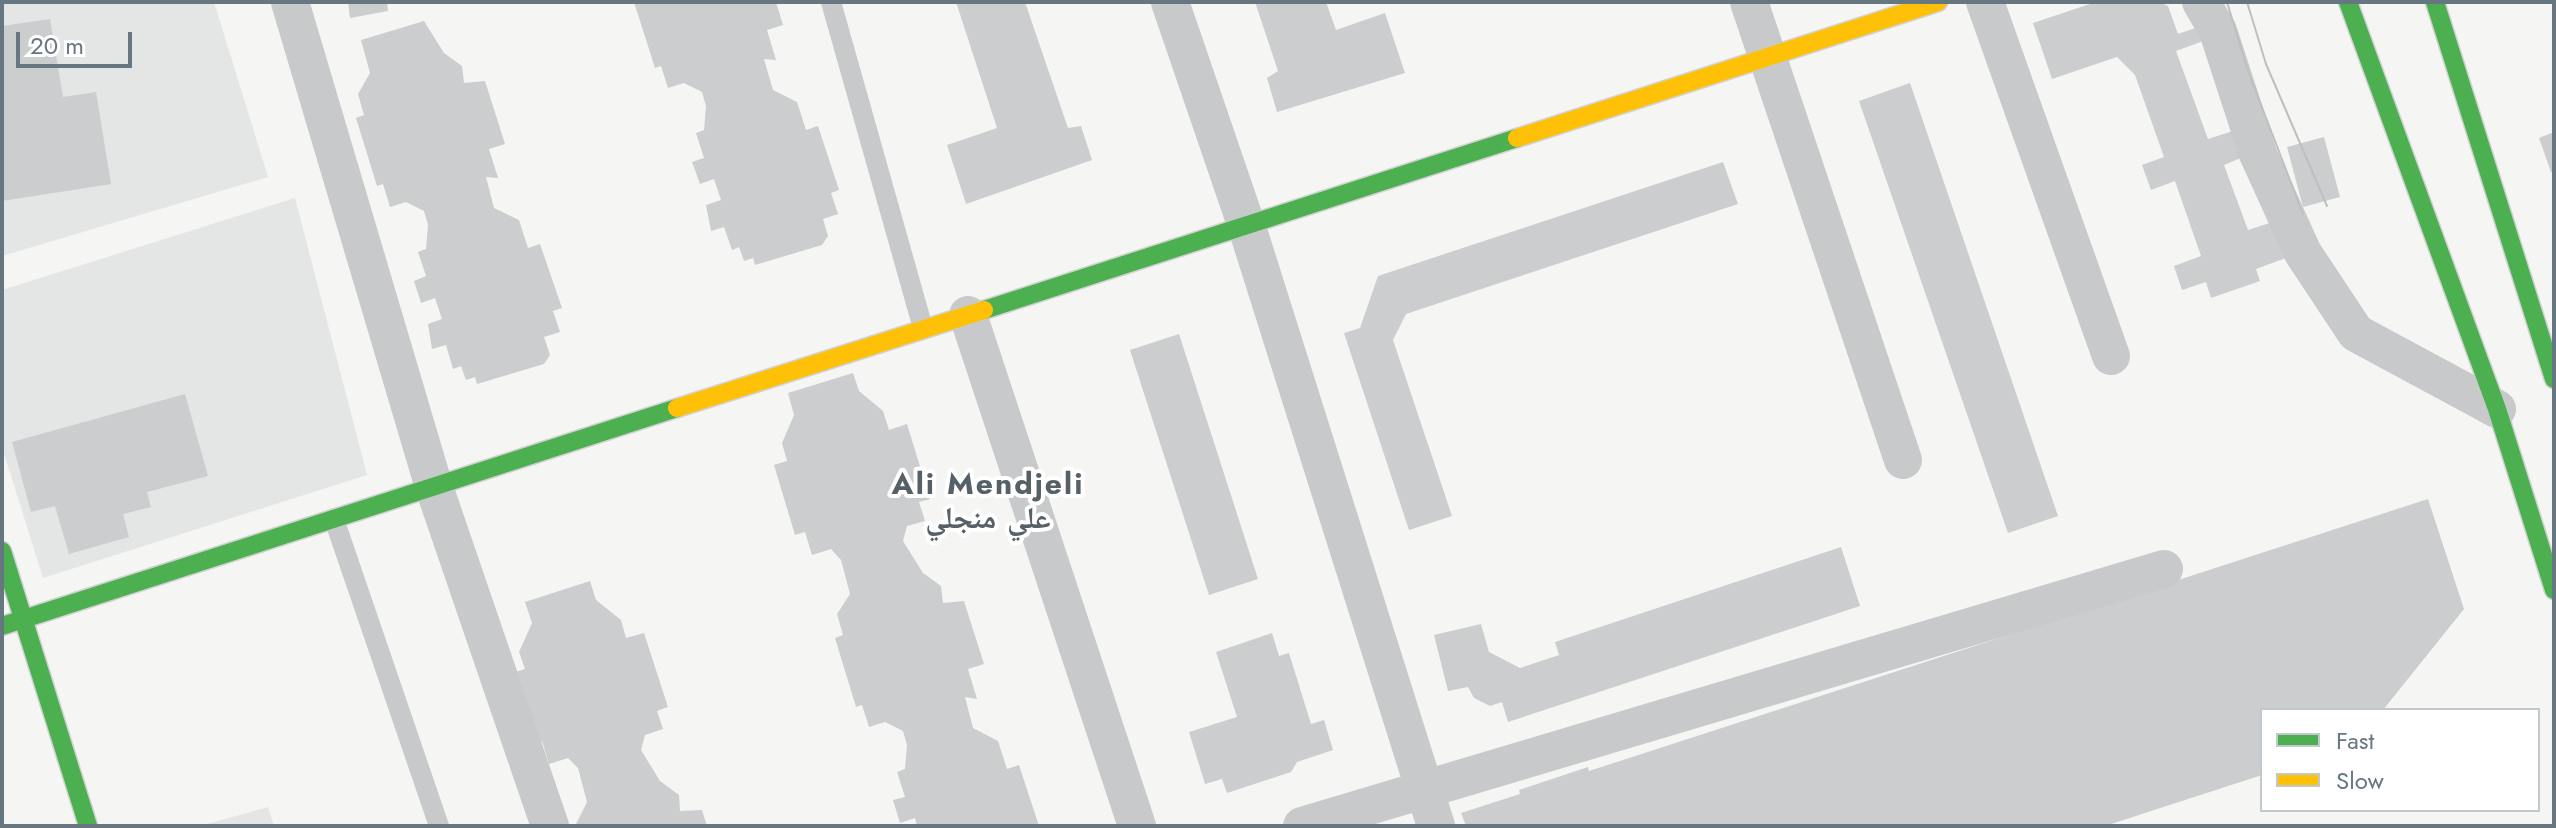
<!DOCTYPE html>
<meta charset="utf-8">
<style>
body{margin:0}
#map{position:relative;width:2556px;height:828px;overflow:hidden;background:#f5f5f4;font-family:Jost,sans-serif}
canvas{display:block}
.frame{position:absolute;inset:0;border:4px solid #677782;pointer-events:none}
.legend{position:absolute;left:2260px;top:708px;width:280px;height:104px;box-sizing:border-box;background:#fff;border:2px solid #c2c9cd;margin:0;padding:10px 14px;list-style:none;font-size:24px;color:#677782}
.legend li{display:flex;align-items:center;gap:16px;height:40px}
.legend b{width:40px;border:2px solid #c2c9cd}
.scale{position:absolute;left:16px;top:32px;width:116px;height:36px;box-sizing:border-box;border:4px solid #677782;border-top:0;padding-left:10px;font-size:24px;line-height:28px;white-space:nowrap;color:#677782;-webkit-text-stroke:6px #fff;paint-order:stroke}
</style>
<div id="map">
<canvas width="2556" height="828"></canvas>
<div class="frame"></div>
<ul class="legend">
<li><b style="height:10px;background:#4caf50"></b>Fast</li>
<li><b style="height:10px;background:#ffc107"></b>Slow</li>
</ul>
<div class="scale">20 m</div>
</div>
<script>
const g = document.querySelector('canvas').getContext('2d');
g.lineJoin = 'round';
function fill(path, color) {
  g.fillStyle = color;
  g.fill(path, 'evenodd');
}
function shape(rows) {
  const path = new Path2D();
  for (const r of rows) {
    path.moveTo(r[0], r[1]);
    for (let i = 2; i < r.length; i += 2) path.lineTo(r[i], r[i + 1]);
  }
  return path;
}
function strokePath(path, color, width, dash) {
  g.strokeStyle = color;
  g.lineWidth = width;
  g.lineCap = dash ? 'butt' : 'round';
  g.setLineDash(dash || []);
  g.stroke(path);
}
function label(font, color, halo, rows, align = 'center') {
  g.font = font + ' Jost,"Noto Naskh Arabic",sans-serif';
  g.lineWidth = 8;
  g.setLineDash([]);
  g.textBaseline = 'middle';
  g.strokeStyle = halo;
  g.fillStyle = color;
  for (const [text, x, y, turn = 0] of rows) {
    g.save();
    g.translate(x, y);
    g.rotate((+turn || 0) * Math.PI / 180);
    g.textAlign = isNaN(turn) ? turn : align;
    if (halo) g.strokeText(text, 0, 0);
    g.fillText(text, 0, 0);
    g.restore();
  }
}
fill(shape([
 [2,2,214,2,268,177,2,256],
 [295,198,367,475,43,578,2,447,2,290],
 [268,807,274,826,200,826]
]), '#e4e5e5');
fill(shape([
 [348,2,387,2,388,11,350,18],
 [634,2,776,2,783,25,767,30,776,60,764,59,773,90,797,102,806,130,818,126,839,190,831,193,838,214,823,219,828,236,822,245,755,265,753,258,744,261,739,247,732,250,724,227,711,231,706,205,721,200,714,179,700,184,692,162,704,158,696,133,704,130,706,106,702,92,684,83,668,88,661,66,655,68],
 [956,2,1025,2,1068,128,1081,126,1092,160,966,204,947,145,997,128],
 [1255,2,1326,2,1336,30,1385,13,1405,73,1277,112,1267,78,1278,71],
 [2096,2,2160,2,2168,6,2178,34,2201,26,2206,40,2176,51,2208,139,2239,129,2248,155,2224,165,2248,230,2273,222,2286,258,2256,269,2260,281,2211,298,2206,282,2182,290,2174,266,2201,256,2175,181,2151,190,2142,165,2164,157,2135,75,2117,57,2052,79,2033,23],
 [50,19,63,97,96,92,111,184,2,201,2,26],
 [424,21,444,53,462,66,464,83,485,81,505,144,489,149,498,178,486,177,494,208,519,220,528,248,540,244,562,308,553,311,560,332,544,337,550,355,544,364,477,384,475,377,466,380,461,366,453,369,446,345,432,349,428,324,442,319,435,298,421,303,414,281,426,276,418,252,426,249,428,225,424,211,406,202,390,207,383,184,377,186,356,118,364,115,358,94,370,73,361,40],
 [1910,83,2058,516,2008,533,1859,101],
 [2554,132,2554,171,2551,172,2539,138],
 [2324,137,2340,197,2303,207,2287,147],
 [1723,162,1738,204,1406,314,1393,340,1452,516,1409,530,1344,333,1360,328,1378,276],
 [1179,334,1258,579,1209,595,1130,350],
 [853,373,859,391,883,411,889,430,907,424,930,499,919,502,925,521,907,526,903,541,923,573,941,586,943,603,964,601,984,664,968,669,977,699,965,697,973,728,998,741,1007,769,1019,765,1039,826,917,826,915,818,900,823,893,800,905,797,897,772,905,769,907,745,903,731,885,722,869,727,862,705,856,707,835,638,843,635,837,614,850,594,841,560,831,549,812,555,805,532,795,535,774,465,787,461,782,443,794,415,788,393],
 [185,394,208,476,147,492,151,507,123,514,129,537,69,554,55,506,31,512,12,442],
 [2428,499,2464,609,2383,710,2262,710,2262,775,2105,826,1466,826,1461,813,1520,794,1519,790,1588,767,1589,771],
 [1841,547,1860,606,1508,722,1502,702,1490,706,1474,698,1468,687,1448,691,1434,635,1481,624,1489,652,1520,668,1559,655,1555,642],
 [590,581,596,600,621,620,626,638,644,633,668,707,657,711,663,729,645,735,641,750,660,781,679,795,680,811,702,810,707,826,575,826,587,802,578,768,568,758,549,764,542,741,533,744,512,673,525,669,519,652,532,623,525,602],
 [1272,633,1279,656,1289,653,1311,724,1324,720,1333,750,1297,762,1291,772,1227,793,1222,779,1205,784,1189,732,1237,717,1216,652]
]), '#cbcdce');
const fast = shape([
 [2348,2,2497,409,2554,590],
 [2435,2,2554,379],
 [984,310,1517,138],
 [2,551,88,826],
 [2,626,677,408]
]);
const slow = shape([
 [1517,138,1938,2],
 [677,408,984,310]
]);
strokePath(fast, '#d1d2d2', 21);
strokePath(slow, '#d1d2d2', 21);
strokePath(shape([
 [831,2,923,328],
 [334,519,439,826]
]), '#c8c9ca', 20);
strokePath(shape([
 [290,2,434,487,550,826],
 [1170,2,1246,224,1436,826],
 [1749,2,1903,460],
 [1985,2,2111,356],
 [2201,2,2218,31,2258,154,2303,253,2356,333,2497,409],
 [968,315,1137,826],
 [1302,826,2164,569]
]), '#c8c9ca', 38);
strokePath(fast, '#4caf50', 18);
strokePath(slow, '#ffc107', 18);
strokePath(shape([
 [2227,2,2248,71,2303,214],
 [2247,2,2266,64,2327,206]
]), '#bebfc1', 2);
g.letterSpacing = '2px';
label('bold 30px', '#556067', '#fff', [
 ["Ali Mendjeli",988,487],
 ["علي منجلي",988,521]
]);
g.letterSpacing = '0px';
</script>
